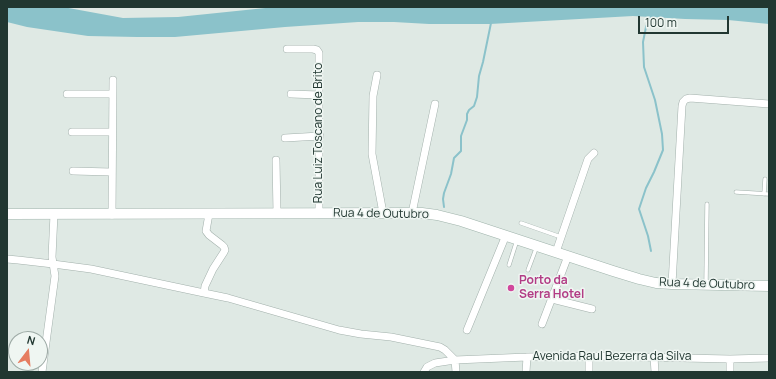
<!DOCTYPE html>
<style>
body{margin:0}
#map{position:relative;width:776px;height:379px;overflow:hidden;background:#dfe9e4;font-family:Manrope,sans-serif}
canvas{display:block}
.frame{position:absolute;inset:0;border:8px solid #213731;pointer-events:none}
.north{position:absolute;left:8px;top:331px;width:40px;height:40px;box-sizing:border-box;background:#eff6f2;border:1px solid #9daaa5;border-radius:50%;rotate:16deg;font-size:11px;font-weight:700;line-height:16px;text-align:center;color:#213731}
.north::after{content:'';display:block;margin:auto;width:14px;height:18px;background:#e67d60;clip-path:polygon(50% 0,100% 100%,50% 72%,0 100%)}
.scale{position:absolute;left:638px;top:16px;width:91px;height:18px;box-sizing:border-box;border:2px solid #213731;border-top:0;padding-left:5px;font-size:12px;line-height:14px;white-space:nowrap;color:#213731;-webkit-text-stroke:3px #eff6f2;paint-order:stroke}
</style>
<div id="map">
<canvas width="776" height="379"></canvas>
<div class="frame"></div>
<div class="north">N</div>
<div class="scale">100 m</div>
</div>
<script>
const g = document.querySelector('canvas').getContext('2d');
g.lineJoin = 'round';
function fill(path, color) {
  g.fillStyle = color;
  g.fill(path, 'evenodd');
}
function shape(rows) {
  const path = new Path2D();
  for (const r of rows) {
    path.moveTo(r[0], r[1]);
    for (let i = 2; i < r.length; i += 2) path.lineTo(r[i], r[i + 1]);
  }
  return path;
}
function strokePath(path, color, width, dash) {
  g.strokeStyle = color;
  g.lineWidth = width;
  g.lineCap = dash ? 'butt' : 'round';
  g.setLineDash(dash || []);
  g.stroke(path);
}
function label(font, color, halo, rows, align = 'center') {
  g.font = font + ' Manrope,sans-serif';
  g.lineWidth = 3;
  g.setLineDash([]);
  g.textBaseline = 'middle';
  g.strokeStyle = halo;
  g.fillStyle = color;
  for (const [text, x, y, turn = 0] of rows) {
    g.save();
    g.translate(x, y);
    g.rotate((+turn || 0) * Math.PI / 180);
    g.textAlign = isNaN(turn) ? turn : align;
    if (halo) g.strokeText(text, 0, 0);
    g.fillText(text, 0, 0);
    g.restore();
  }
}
fill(shape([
 [7,7,63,7,123,18,178,17,275,7,769,7,769,24,728,20,685,19,633,16,490,24,429,24,394,22,358,22,285,27,175,37,137,37,88,36,27,27,7,22]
]), '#8bc2ca');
strokePath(shape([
 [651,15,646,27,643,42,644,67,655,100,662,134,663,150,654,172,646,188,639,209,648,236,651,251],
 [444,207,443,199,444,193,451,174,454,158,461,151,461,136,467,120,467,114,469,110,474,106,477,97,479,76,483,62,491,23]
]), '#8bc2ca', 2);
const service = shape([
 [736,192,769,194],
 [764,194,765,179],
 [521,223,561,237],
 [509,265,517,240],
 [528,270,537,246],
 [706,283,707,204]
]);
const minor = shape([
 [287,49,313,49,317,50,319,53,319,213],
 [377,75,373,96,372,154,383,213],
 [67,94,112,94],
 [291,94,319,95],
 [72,132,112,132],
 [285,138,320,136],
 [276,160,277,213],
 [73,171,111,172],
 [412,213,435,104],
 [112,215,113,80],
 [556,252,588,159,594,153],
 [7,259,18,260,53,264,91,269,204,293,228,298,339,330,361,334,391,337,440,347,445,350,455,360],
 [672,284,682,106,683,102,686,99,690,98,769,104],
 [204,293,205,286,213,269,224,252,225,250,224,247,222,245,209,235,206,231,209,214],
 [552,299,592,309],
 [542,324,568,256],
 [467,330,506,235],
 [589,356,589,372],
 [654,357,655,372],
 [455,360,456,372],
 [42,372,55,276,52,257,54,214],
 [424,372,427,367,435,363,455,360,527,357,589,356,730,359,769,358],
 [526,372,527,357],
 [730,372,730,359]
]);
const secondary = shape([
 [7,214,422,213,437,215,461,221,613,271,639,279,656,283,672,284,769,286]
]);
strokePath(service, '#a2b0ab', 4.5);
strokePath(minor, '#a2b0ab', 8);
strokePath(secondary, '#9fb3ab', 11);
strokePath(service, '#fff', 3.5);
strokePath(minor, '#fff', 7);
strokePath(secondary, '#fff', 10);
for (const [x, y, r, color] of [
 [511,288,4,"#d1479c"]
]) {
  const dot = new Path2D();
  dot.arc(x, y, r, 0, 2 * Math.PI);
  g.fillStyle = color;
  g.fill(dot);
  strokePath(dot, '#eff6f2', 1.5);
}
label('12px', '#213731', '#eff6f2', [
 ["Rua Luiz Toscano de Brito",319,133,-90],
 ["Rua 4 de Outubro",381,214,1],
 ["Rua 4 de Outubro",707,284,2],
 ["Avenida Raul Bezerra da Silva",612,357]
]);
label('bold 12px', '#b23c85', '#eff6f2', [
 ["Porto da",519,281],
 ["Serra Hotel",519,295]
], 'left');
</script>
